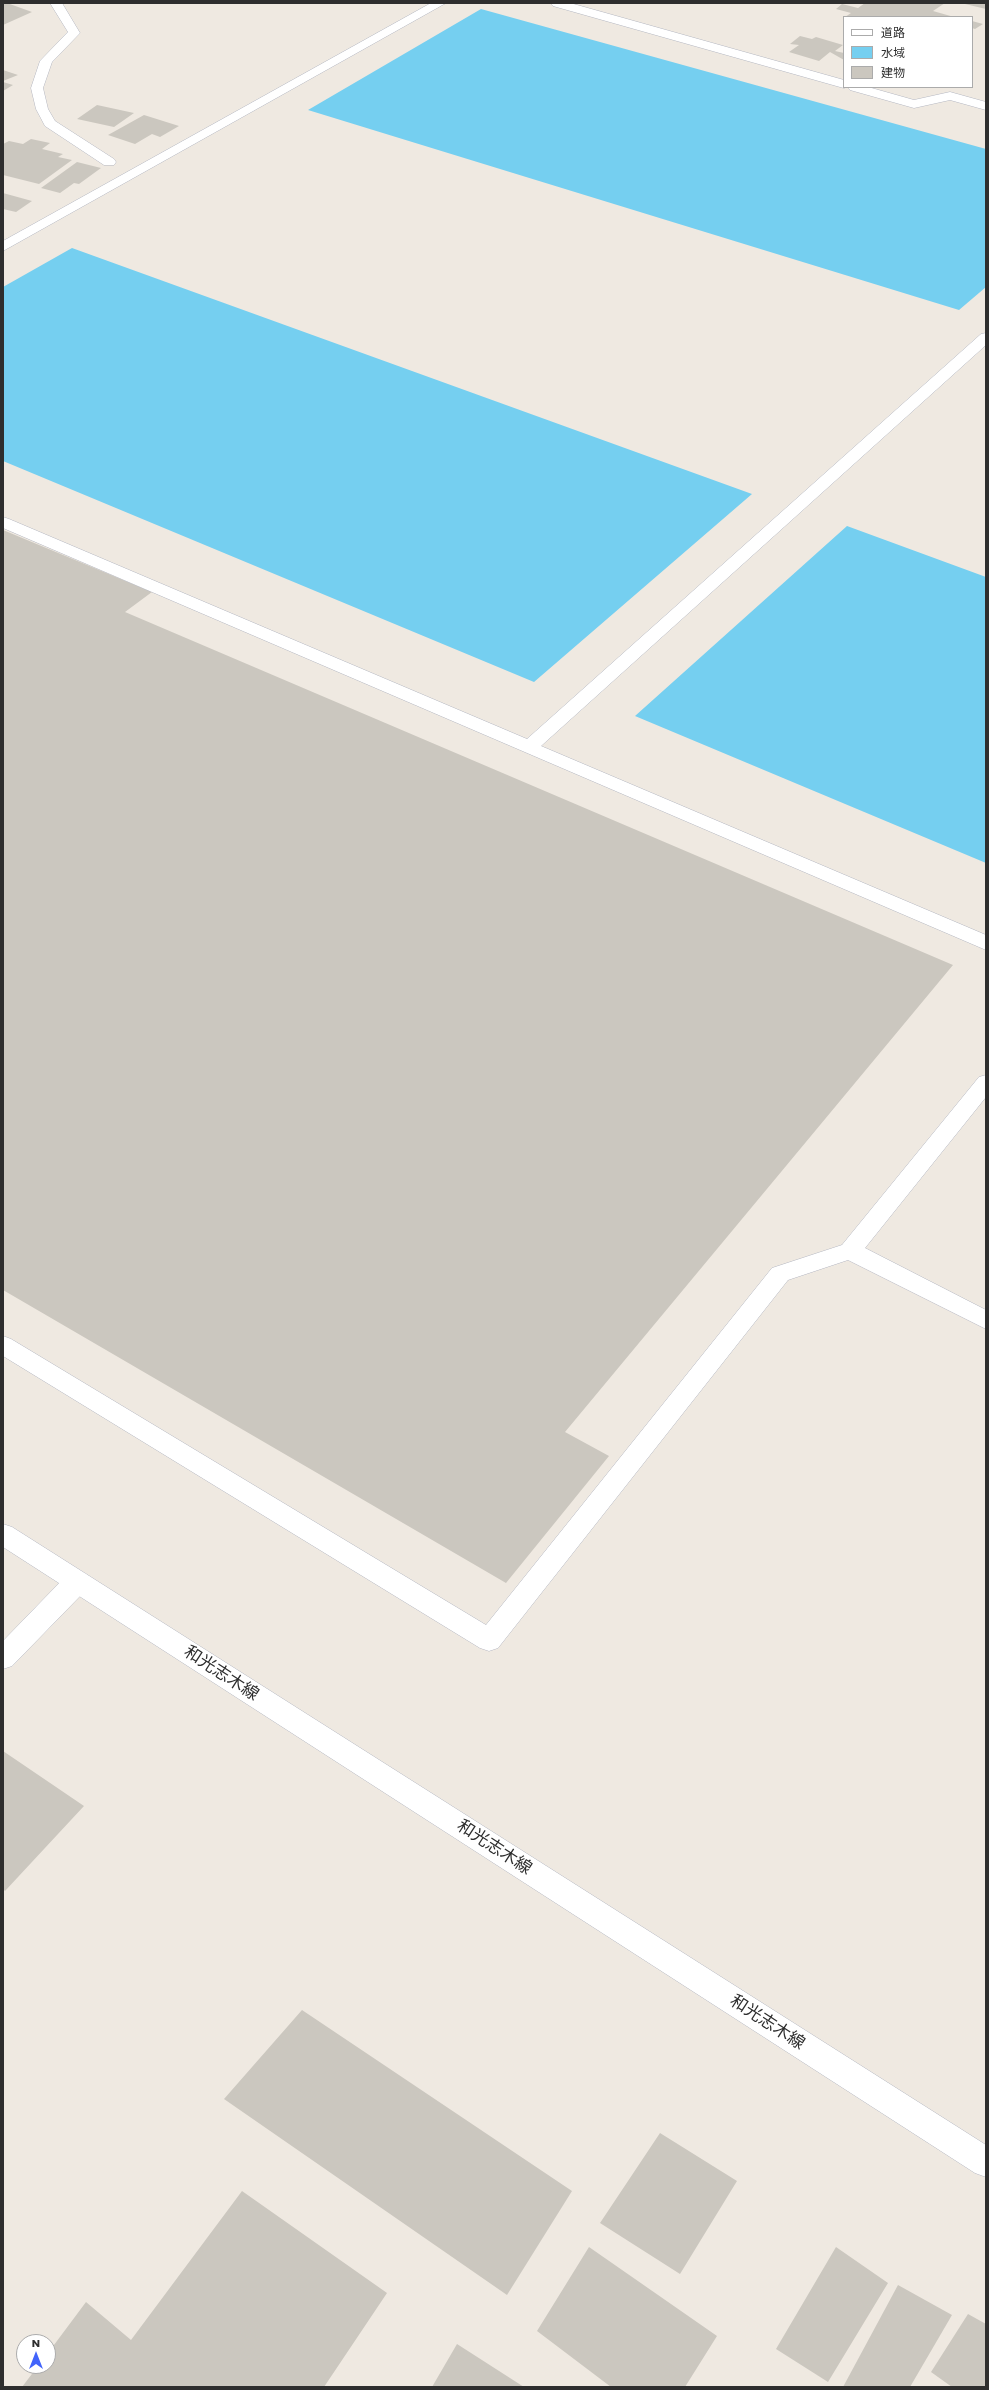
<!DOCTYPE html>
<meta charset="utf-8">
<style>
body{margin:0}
#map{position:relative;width:989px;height:2390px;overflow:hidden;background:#efe9e1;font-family:Poppins,"Noto Sans JP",sans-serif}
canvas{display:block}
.frame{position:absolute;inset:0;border:4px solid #2e2e2e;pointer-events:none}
.legend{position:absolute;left:843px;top:16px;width:130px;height:72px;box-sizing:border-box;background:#fff;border:1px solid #ababab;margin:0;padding:5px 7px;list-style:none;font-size:12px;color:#2e2e2e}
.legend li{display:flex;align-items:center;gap:8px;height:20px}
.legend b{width:20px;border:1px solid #ababab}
.north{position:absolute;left:16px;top:2334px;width:40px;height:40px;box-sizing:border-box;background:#fff;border:1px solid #ababab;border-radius:50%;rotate:0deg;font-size:11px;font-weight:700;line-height:16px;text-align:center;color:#2e2e2e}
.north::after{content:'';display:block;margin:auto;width:14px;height:18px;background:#4264fb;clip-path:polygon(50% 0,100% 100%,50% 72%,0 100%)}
</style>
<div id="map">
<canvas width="989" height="2390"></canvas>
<div class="frame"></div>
<ul class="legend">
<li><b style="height:5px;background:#fff"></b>道路</li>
<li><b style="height:11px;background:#75cff0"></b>水域</li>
<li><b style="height:11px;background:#cbc7bf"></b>建物</li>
</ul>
<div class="north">N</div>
</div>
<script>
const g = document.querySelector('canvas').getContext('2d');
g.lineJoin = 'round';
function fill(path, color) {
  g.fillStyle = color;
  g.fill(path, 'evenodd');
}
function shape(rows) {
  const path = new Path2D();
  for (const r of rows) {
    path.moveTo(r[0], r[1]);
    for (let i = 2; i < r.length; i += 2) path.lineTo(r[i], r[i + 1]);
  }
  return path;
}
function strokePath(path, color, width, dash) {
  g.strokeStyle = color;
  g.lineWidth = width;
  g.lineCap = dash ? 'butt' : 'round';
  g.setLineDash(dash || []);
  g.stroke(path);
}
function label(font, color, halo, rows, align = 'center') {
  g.font = font + ' Poppins,"Noto Sans JP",sans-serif';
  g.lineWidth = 3;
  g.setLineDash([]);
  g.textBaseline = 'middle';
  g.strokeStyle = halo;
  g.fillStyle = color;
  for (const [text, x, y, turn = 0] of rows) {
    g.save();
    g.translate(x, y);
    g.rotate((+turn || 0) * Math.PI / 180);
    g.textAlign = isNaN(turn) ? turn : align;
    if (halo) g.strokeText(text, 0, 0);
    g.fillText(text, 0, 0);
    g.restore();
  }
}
fill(shape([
 [481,9,986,149,986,287,959,310,308,110],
 [72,248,752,494,534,682,3,461,3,287],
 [847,526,986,577,986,863,635,716]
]), '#75cff0');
fill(shape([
 [3,3,7,3,32,12,3,25],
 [865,3,945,3,933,11,954,17,845,17,851,13,836,9,842,4,858,8],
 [986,3,986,9,965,4,965,3],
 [972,21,983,24,975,29,972,28],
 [800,36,812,39,816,37,843,45,835,51,844,53,844,60,830,52,819,61,789,52,799,45,790,44],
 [3,70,18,75,3,81],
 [3,82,13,85,3,91],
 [97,105,134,113,114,127,77,119],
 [144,115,179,126,160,137,152,134,135,144,108,135],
 [31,139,50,143,42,149,63,154,58,157,72,160,39,184,3,175,3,144,9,141,23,144],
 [77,162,101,168,79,184,74,183,60,193,41,188],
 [3,193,32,201,16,212,3,209],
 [3,530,152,592,125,612,953,965,565,1432,609,1456,506,1583,3,1290],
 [3,1751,84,1806,5,1891,3,1889],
 [302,2010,572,2191,507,2295,224,2099],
 [660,2133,737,2181,680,2274,600,2223],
 [242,2191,387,2293,324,2387,22,2387,38,2366,48,2366,48,2353,86,2302,131,2340],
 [589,2247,717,2336,685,2387,611,2387,537,2331],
 [836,2247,888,2283,828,2382,776,2349],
 [898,2285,952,2315,910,2387,843,2387],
 [968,2314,986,2324,986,2387,952,2387,931,2372],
 [457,2344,524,2387,432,2387]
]), '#cbc7bf');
const service = shape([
 [431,3,446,3,3,251,3,241,431,3],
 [551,3,570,3,844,80,844,87,847,87,844,88,840,87,553,6,551,3],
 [848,87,868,87,914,100,950,92,986,102,986,110,950,100,914,108,850,90,848,87],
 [986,333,986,345,541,746,986,935,986,950,3,528,3,517,9,519,527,739,981,334,986,333],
 [986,1075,986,1097,865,1248,986,1310,986,1329,848,1260,788,1280,498,1648,489,1651,480,1648,3,1356,3,1336,11,1339,486,1625,772,1268,842,1245,979,1077,986,1075]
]);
const minor = shape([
 [50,3,62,3,80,33,52,62,43,88,48,109,55,121,114,159,116,162,114,165,104,165,45,126,36,109,31,88,40,61,68,32,50,3],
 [77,1571,86,1574,90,1582,86,1590,12,1666,3,1669,3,1641,68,1574,77,1571]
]);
const secondary = shape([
 [3,1524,12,1527,986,2145,986,2177,975,2173,3,1547,3,1524]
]);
strokePath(service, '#b4b7c1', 1);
strokePath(minor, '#b4b7c1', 1);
strokePath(secondary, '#b4b7c1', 1);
fill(service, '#fff');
fill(minor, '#fff');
fill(secondary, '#fff');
label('17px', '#2e2e2e', '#fff', [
 ["和光志木線",221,1674,33],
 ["和光志木線",494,1848,33],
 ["和光志木線",767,2023,33]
]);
</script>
